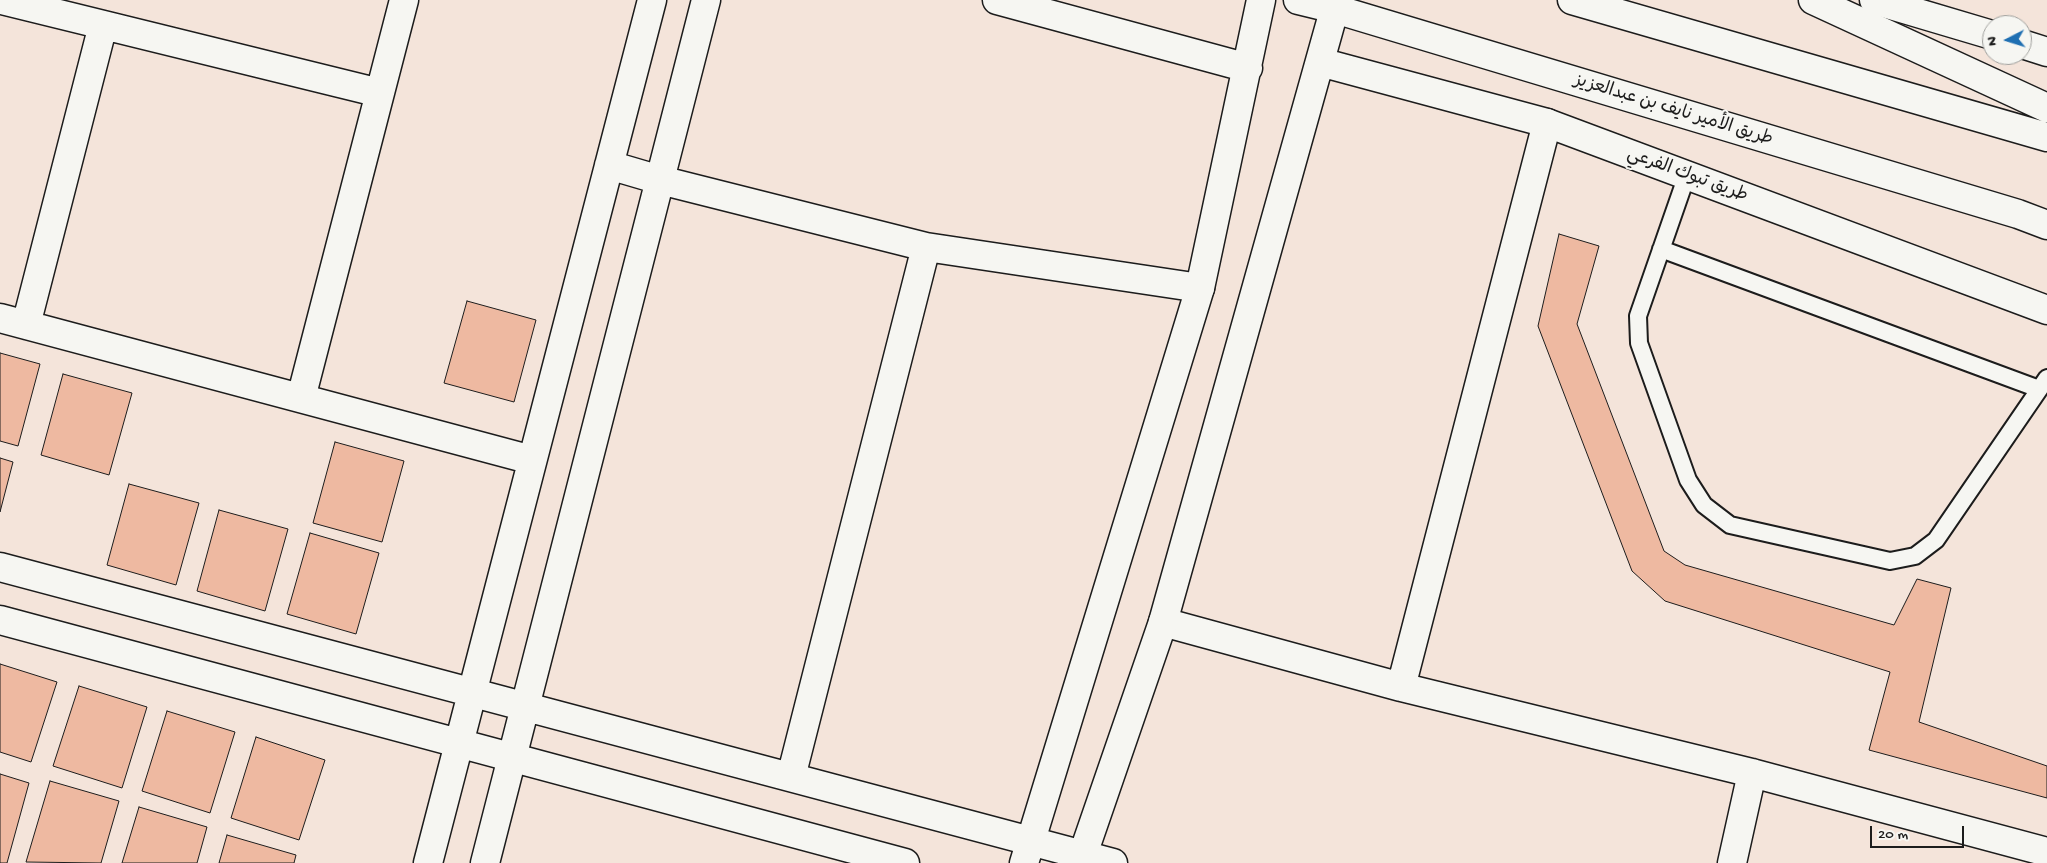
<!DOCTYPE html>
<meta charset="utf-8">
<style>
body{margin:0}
#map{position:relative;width:2047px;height:863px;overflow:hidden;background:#f4e4da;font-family:"Gochi Hand",sans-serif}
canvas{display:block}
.north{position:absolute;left:1982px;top:15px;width:50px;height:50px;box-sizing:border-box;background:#f6f6f2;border:1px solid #9f9f9c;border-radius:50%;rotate:265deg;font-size:14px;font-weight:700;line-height:20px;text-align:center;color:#1c1c1c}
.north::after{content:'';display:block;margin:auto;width:18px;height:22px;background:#1f6fb2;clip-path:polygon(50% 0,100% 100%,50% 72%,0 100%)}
.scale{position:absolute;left:1870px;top:826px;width:94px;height:22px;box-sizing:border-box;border:2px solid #1c1c1c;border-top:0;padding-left:6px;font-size:15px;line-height:18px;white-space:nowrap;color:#1c1c1c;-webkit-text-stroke:4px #f6f6f2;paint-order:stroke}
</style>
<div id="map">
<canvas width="2047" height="863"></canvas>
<div class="north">N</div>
<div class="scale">20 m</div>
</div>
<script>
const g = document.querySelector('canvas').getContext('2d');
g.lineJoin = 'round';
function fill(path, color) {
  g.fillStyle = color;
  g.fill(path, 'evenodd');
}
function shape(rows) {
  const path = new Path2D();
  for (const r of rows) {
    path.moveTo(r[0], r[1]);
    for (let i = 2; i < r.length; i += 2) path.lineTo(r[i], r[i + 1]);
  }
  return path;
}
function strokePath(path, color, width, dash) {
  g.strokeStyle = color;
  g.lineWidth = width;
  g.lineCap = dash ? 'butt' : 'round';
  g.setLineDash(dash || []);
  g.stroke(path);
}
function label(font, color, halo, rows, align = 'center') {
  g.font = font + ' "Gochi Hand","Playpen Sans Arabic",sans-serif';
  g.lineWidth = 4;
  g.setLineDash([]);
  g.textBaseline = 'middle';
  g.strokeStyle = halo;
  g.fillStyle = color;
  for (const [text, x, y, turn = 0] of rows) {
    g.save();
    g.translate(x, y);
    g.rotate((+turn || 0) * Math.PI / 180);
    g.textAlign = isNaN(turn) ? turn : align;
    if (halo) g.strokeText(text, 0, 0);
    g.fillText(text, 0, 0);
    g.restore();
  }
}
const building = shape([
 [1559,234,1599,246,1577,324,1664,551,1685,565,1894,625,1917,579,1951,588,1919,722,2047,766,2047,798,1869,750,1890,672,1665,601,1632,571,1538,326,1559,234],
 [467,301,536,320,514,402,444,383,467,301],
 [0,353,40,364,18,446,0,441,0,353],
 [63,374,132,393,109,475,41,455,63,374],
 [335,442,404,461,382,542,313,523,335,442],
 [0,458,13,462,0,512,0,458],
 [129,484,199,503,176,585,107,565,129,484],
 [219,510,288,529,265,611,197,591,219,510],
 [310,533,379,553,356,634,287,614,310,533],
 [0,664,57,682,31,762,0,752,0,664],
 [79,686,147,707,122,788,53,766,79,686],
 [167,711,235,732,210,813,142,791,167,711],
 [256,737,325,760,299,840,231,818,256,737],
 [0,774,29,783,7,863,0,863,0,774],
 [50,781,119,801,101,863,26,862,50,781],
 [139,807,207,827,197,863,122,863,139,807],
 [227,835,296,855,294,863,219,863,227,835]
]);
fill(building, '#eeb9a1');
strokePath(building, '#1c1c1c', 1);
const service = shape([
 [1687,175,1638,316,1639,343,1688,480,1704,505,1730,525,1890,561,1915,556,1936,540,2047,378],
 [1661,249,2039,389]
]);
const minor = shape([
 [2,0,380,93],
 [609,165,660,180,926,247,1200,288],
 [0,318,532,460],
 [26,325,103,25],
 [301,398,404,0],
 [0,567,1113,863],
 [0,620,905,863],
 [1163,622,1401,687,1752,773,2047,852],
 [1401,687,1547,123],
 [791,777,926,247],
 [428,863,652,0],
 [485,863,706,0],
 [1732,863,1752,773]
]);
const secondary = shape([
 [997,0,1248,68],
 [1874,0,1992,35],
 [2022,44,2047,52],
 [1320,62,1547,123,2047,310],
 [1024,863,1200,288,1261,0],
 [1080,863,1163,622,1337,0]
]);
const trunk = shape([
 [1298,0,1335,9,2018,214,2047,225],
 [1572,0,2047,137],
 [1813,0,2047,108]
]);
strokePath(service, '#1c1c1c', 20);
strokePath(minor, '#1c1c1c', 31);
strokePath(secondary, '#1c1c1c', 31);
strokePath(trunk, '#1c1c1c', 31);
strokePath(service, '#f6f6f2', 16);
strokePath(minor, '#f6f6f2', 28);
strokePath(secondary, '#f6f6f2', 28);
strokePath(trunk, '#f6f6f2', 28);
label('18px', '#1c1c1c', '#f6f6f2', [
 ["طريق الأمير نايف بن عبدالعزيز",1673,111,17],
 ["طريق تبوك الفرعي",1687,176,20]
]);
</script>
